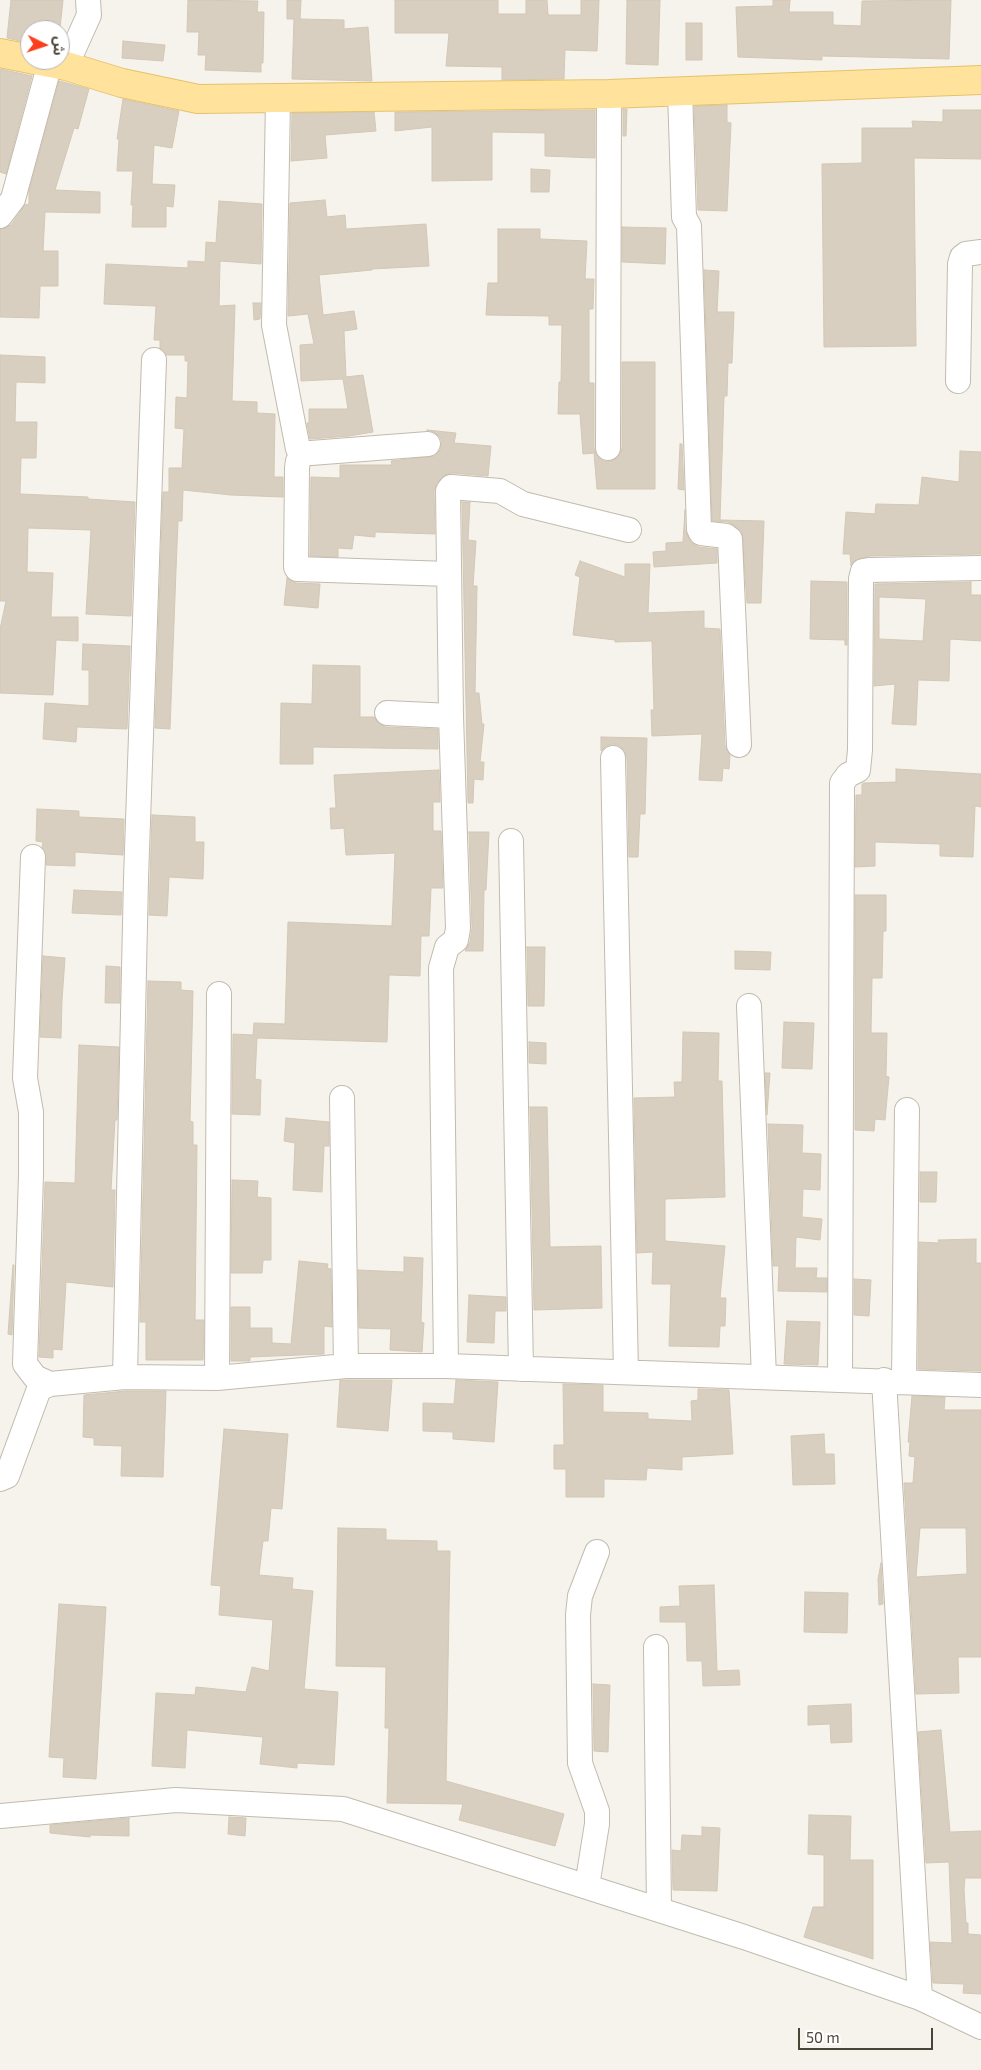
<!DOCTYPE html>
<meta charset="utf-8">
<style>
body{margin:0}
#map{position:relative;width:981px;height:2070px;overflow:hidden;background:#f6f3ec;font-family:"Exo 2","Noto Sans Arabic",sans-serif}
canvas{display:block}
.north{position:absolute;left:20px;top:20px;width:50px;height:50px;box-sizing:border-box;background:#fff;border:1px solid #b7b4b0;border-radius:50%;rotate:94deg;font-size:14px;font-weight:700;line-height:20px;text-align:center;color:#4b4439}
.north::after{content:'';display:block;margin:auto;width:18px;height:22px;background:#fc3f1d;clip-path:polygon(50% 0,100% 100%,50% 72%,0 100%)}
.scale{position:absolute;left:798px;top:2028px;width:135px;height:22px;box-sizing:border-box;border:2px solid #4b4439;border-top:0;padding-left:6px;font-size:15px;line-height:18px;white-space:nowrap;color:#4b4439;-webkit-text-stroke:4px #fff;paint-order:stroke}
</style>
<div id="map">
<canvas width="981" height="2070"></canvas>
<div class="north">ش</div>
<div class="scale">50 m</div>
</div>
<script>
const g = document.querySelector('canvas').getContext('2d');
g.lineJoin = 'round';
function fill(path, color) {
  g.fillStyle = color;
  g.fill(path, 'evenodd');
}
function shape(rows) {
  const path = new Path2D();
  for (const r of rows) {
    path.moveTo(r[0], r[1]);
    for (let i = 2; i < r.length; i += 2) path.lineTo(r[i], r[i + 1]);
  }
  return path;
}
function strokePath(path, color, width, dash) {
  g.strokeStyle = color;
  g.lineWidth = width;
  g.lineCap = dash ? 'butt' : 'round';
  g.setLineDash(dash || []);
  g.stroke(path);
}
const building = shape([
 [11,0,63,0,60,28,31,25,29,43,7,38,11,0],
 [188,0,258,1,257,12,264,12,263,63,261,63,261,72,205,70,206,55,198,55,199,32,187,32,188,0],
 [287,0,301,0,300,19,344,20,344,29,368,27,372,81,292,79,294,19,287,19,287,0],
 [395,0,498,0,498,14,526,14,526,0,547,0,548,15,581,15,581,0,599,0,597,51,565,50,564,79,502,80,502,67,446,66,449,33,395,33,395,0],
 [627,0,660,0,658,65,626,64,627,0],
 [773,0,790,0,789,12,833,12,833,25,861,26,862,1,951,0,949,59,822,56,822,60,738,57,736,7,773,6,773,0],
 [686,23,702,23,702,60,686,60,686,23],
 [123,41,165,45,163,61,122,58,123,41],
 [0,69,32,76,6,174,0,172,0,69],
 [59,81,89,89,78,129,74,128,55,190,100,192,100,213,45,212,43,251,58,251,58,286,40,286,39,318,0,317,0,229,11,225,25,205,29,204,29,191,59,81],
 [123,99,179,111,172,148,154,145,152,184,175,185,173,207,166,206,166,227,132,227,133,205,131,205,133,171,117,171,119,139,117,139,123,99],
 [727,105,727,122,731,123,727,211,698,210,694,106,727,105],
 [623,109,627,109,626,136,623,136,623,109],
 [595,110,595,158,545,156,545,133,492,132,492,180,432,181,432,127,395,131,395,112,595,110],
 [943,110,981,110,981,159,914,158,916,346,824,347,822,164,862,163,862,128,913,128,912,121,943,122,943,110],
 [374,112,376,131,325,135,327,158,291,161,292,113,374,112],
 [531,169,550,170,549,192,531,192,531,169],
 [325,200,327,217,345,215,346,229,426,224,429,266,372,269,372,270,319,275,323,315,354,311,357,329,344,331,346,377,363,375,373,432,349,436,310,439,307,423,309,423,309,409,348,409,343,379,301,381,300,345,314,344,308,314,288,316,290,203,325,200],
 [219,201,262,204,261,264,220,261,219,306,235,305,232,401,257,402,257,413,275,414,274,477,283,477,283,497,231,495,183,490,182,521,178,521,176,570,170,729,155,728,163,492,169,492,169,468,182,468,184,429,175,428,176,397,187,398,188,361,185,361,185,355,166,355,160,348,160,340,154,340,156,306,104,304,106,264,188,268,188,261,205,262,206,242,216,243,219,201],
 [622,227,666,228,665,264,622,262,622,227],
 [498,229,540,229,540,239,587,241,585,279,594,279,593,309,589,309,589,383,594,383,594,448,596,454,601,460,607,462,614,460,620,454,622,448,622,362,655,362,655,489,597,489,594,453,583,454,580,414,558,414,559,382,561,382,562,325,549,325,549,316,486,315,488,283,498,283,498,229],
 [704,270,719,271,717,312,734,312,732,363,728,363,727,396,724,396,720,520,764,521,761,603,747,603,742,532,734,525,728,522,712,521,704,270],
 [253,303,261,303,260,319,254,320,253,303],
 [0,355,45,357,45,383,16,382,15,422,37,422,36,458,21,458,20,494,88,497,88,499,135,502,131,616,86,614,91,530,28,528,27,572,53,573,51,617,78,617,78,641,56,640,53,695,0,693,0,629,6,601,0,601,0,355],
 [427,430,456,433,454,443,491,446,488,476,452,473,445,475,437,483,434,491,435,534,375,532,375,537,354,535,352,549,338,548,338,557,310,556,311,477,340,478,340,465,392,465,391,461,435,456,440,450,442,442,440,437,434,432,427,430],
 [680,444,682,444,684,490,678,489,680,444],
 [960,451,981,452,981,554,869,556,854,561,851,566,850,554,843,554,846,512,875,514,876,504,919,505,922,477,959,482,960,451],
 [462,502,470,502,468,540,476,541,473,586,477,586,475,693,479,693,482,724,484,724,480,762,484,762,483,780,474,779,473,803,468,803,462,502],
 [685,510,685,530,689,539,693,544,699,547,717,549,717,563,654,567,653,552,666,551,666,543,683,542,685,510],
 [580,561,625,577,625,564,650,564,648,613,704,611,704,628,720,629,725,746,730,755,729,769,723,768,722,781,699,780,702,734,652,736,651,710,654,710,652,641,615,642,615,640,573,635,580,577,575,575,580,561],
 [287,578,296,583,320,584,318,608,284,605,287,578],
 [811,581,847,582,847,645,845,645,845,640,810,639,811,581],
 [971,582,971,595,981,595,981,641,950,639,949,681,918,680,916,725,892,724,895,684,874,686,875,584,971,582],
 [879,597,926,599,923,641,879,639,879,597],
 [83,644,130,646,127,729,77,727,76,742,43,739,45,703,89,706,89,670,82,670,83,644],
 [313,665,360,666,360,717,374,717,379,724,386,727,438,729,438,749,313,747,313,764,280,764,281,703,312,704,313,665],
 [601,737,647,738,645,814,640,814,638,857,629,857,627,758,625,751,620,746,613,744,606,746,601,751,601,737],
 [896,769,981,774,981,807,975,806,973,857,940,856,940,844,875,842,875,866,855,867,856,795,862,795,862,784,864,783,896,782,896,769],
 [439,770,440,802,433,802,433,831,441,831,443,888,431,888,429,936,421,936,420,976,389,975,387,1042,257,1038,255,1079,261,1080,260,1115,232,1114,233,1034,253,1035,254,1023,285,1024,288,922,392,926,395,853,346,855,344,828,331,829,330,808,336,808,334,775,439,770],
 [37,809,79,811,79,817,124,819,123,855,75,852,75,866,46,865,47,857,42,848,43,842,36,841,37,809],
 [152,815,195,817,195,842,204,842,203,879,169,877,167,916,149,915,152,815],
 [469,832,489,832,486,890,484,890,483,951,465,951,470,942,472,928,469,832],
 [74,890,122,892,121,915,72,913,74,890],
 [855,895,886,895,886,931,883,931,882,978,872,978,871,1033,887,1033,886,1076,889,1077,885,1120,875,1119,874,1131,855,1130,855,895],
 [527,947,545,947,544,1006,528,1006,527,947],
 [735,951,771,952,770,970,735,969,735,951],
 [43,956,65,958,62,1000,61,1038,40,1037,43,956],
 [106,966,120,967,120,1003,105,1003,106,966],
 [148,981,181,982,181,990,193,991,190,1121,193,1122,193,1145,197,1145,195,1320,204,1320,203,1360,146,1360,146,1322,140,1322,148,981],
 [784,1022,814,1023,812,1069,782,1068,784,1022],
 [683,1032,719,1033,718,1081,722,1081,725,1197,665,1199,665,1241,725,1246,720,1298,726,1298,725,1326,720,1326,719,1347,669,1346,671,1284,652,1284,653,1252,637,1253,634,1098,675,1097,674,1082,682,1082,683,1032],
 [529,1042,546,1043,546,1064,529,1063,529,1042],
 [79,1045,119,1047,117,1120,115,1120,111,1190,115,1190,113,1287,66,1282,62,1350,53,1349,53,1358,39,1357,45,1182,75,1183,79,1045],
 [765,1073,770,1073,767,1115,765,1073],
 [530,1107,547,1107,550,1247,601,1246,602,1308,534,1310,530,1107],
 [286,1118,329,1122,329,1146,324,1146,322,1192,293,1190,295,1143,284,1141,286,1118],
 [768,1124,803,1125,802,1153,821,1154,820,1190,803,1189,802,1217,822,1219,820,1240,796,1237,795,1268,817,1268,816,1278,827,1278,827,1292,778,1291,779,1266,773,1266,768,1124],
 [920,1172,937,1172,936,1202,920,1202,920,1172],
 [232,1180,258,1181,257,1197,271,1198,271,1260,263,1260,262,1273,231,1273,232,1180],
 [976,1239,976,1263,981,1263,981,1371,918,1369,919,1242,939,1243,938,1240,976,1239],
 [404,1257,423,1258,421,1322,424,1323,422,1352,390,1350,391,1329,359,1328,358,1270,404,1272,404,1257],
 [299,1261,328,1264,327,1268,331,1269,332,1327,324,1326,324,1354,250,1357,250,1361,231,1361,231,1307,250,1307,250,1328,272,1328,272,1343,291,1344,299,1261],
 [13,1265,14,1265,12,1335,8,1334,13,1265],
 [854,1279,871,1280,869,1316,854,1315,854,1279],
 [469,1295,506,1297,506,1311,495,1311,494,1343,467,1342,469,1295],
 [787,1321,820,1322,818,1365,784,1364,787,1321],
 [340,1380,392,1380,388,1431,337,1427,340,1380],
 [456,1380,498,1382,494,1442,453,1439,453,1432,423,1431,423,1403,454,1404,456,1380],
 [563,1384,603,1385,603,1412,648,1413,648,1419,692,1421,691,1401,698,1400,698,1389,729,1390,733,1454,682,1457,682,1470,647,1468,646,1480,604,1479,604,1497,566,1497,566,1469,554,1469,554,1445,564,1445,563,1384],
 [126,1391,166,1391,163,1477,121,1476,122,1446,94,1445,94,1438,83,1437,84,1395,126,1391],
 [912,1396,945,1397,944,1410,981,1410,981,1657,958,1657,959,1693,916,1694,904,1483,913,1483,915,1457,909,1456,910,1442,908,1442,912,1396],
 [920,1528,966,1528,967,1574,916,1577,920,1528],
 [224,1429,288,1434,282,1509,271,1508,268,1541,263,1541,259,1575,293,1578,292,1589,313,1591,304,1689,338,1692,334,1765,297,1763,297,1768,260,1764,263,1737,187,1730,185,1768,152,1766,156,1693,195,1695,196,1687,246,1692,252,1667,269,1671,273,1620,219,1615,221,1586,211,1585,224,1429],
 [824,1434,825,1454,834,1454,835,1484,793,1485,791,1436,824,1434],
 [338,1528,386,1529,386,1540,437,1541,437,1551,450,1551,446,1781,564,1814,555,1846,459,1820,463,1804,387,1803,389,1728,385,1728,386,1667,336,1666,338,1528],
 [881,1563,883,1604,879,1605,878,1579,881,1563],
 [714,1585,717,1671,739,1670,740,1685,703,1686,702,1661,687,1661,686,1622,660,1622,660,1607,680,1606,679,1586,714,1585],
 [805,1592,848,1593,847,1633,804,1632,805,1592],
 [59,1604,106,1607,96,1779,63,1777,64,1758,49,1757,59,1604],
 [593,1684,610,1685,608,1752,594,1751,593,1684],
 [851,1704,852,1742,831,1743,830,1724,808,1725,808,1706,851,1704],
 [941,1730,950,1832,981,1831,981,1878,965,1878,964,1889,966,1923,968,1923,968,1934,981,1935,981,1994,963,1993,964,1984,933,1983,930,1942,952,1943,949,1862,926,1863,918,1732,941,1730],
 [809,1815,851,1816,850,1860,873,1860,873,1959,804,1937,813,1907,824,1907,824,1855,808,1854,809,1815],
 [229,1817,246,1818,245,1836,228,1834,229,1817],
 [129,1818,129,1836,90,1835,90,1837,50,1833,50,1825,129,1818],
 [702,1827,720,1828,717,1891,673,1890,672,1850,681,1851,682,1835,702,1836,702,1827]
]);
fill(building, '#d8cfc1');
strokePath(building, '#d3c7b4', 1);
const minor = shape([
 [66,66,89,15,88,0],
 [680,91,684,217,689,226,699,529,701,533,726,536,730,539,739,745],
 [278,99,274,325,298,449,303,453,311,453,428,444],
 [0,216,13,199,50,63],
 [958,381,960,264,962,257,966,254,981,252],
 [608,448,609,94],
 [303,453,298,461,297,468,296,567,297,569,449,574],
 [387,713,451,716],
 [613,758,626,1372],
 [511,841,521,1369],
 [33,857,25,1078,31,1112,31,1175,25,1364,35,1377,50,1384],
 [749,1006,764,1377],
 [342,1098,346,1366],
 [446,1366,441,968,447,947,456,940,458,928,451,716,448,491,451,487,500,491,523,504,629,530],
 [125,1377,136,879,154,360],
 [217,1378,219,994],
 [840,1379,842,783,848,775,858,770,860,750,861,579,863,571,869,570,981,568],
 [884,1380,920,1998],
 [904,1381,907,1110],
 [0,1479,7,1476,39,1389,50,1384,125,1377,217,1378,346,1366,446,1366,981,1385],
 [656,1647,659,1910],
 [0,1816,176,1800,343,1809,744,1937,920,1998,981,2027],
 [587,1886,597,1824,597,1811,580,1763,578,1615,580,1596,597,1552]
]);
const major = shape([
 [0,53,30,59],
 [34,60,66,66,122,83,198,99,609,94,981,80]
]);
strokePath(minor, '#c2bbae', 26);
strokePath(major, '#e6c16a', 30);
strokePath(minor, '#fff', 24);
strokePath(major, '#ffe39c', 28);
</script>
